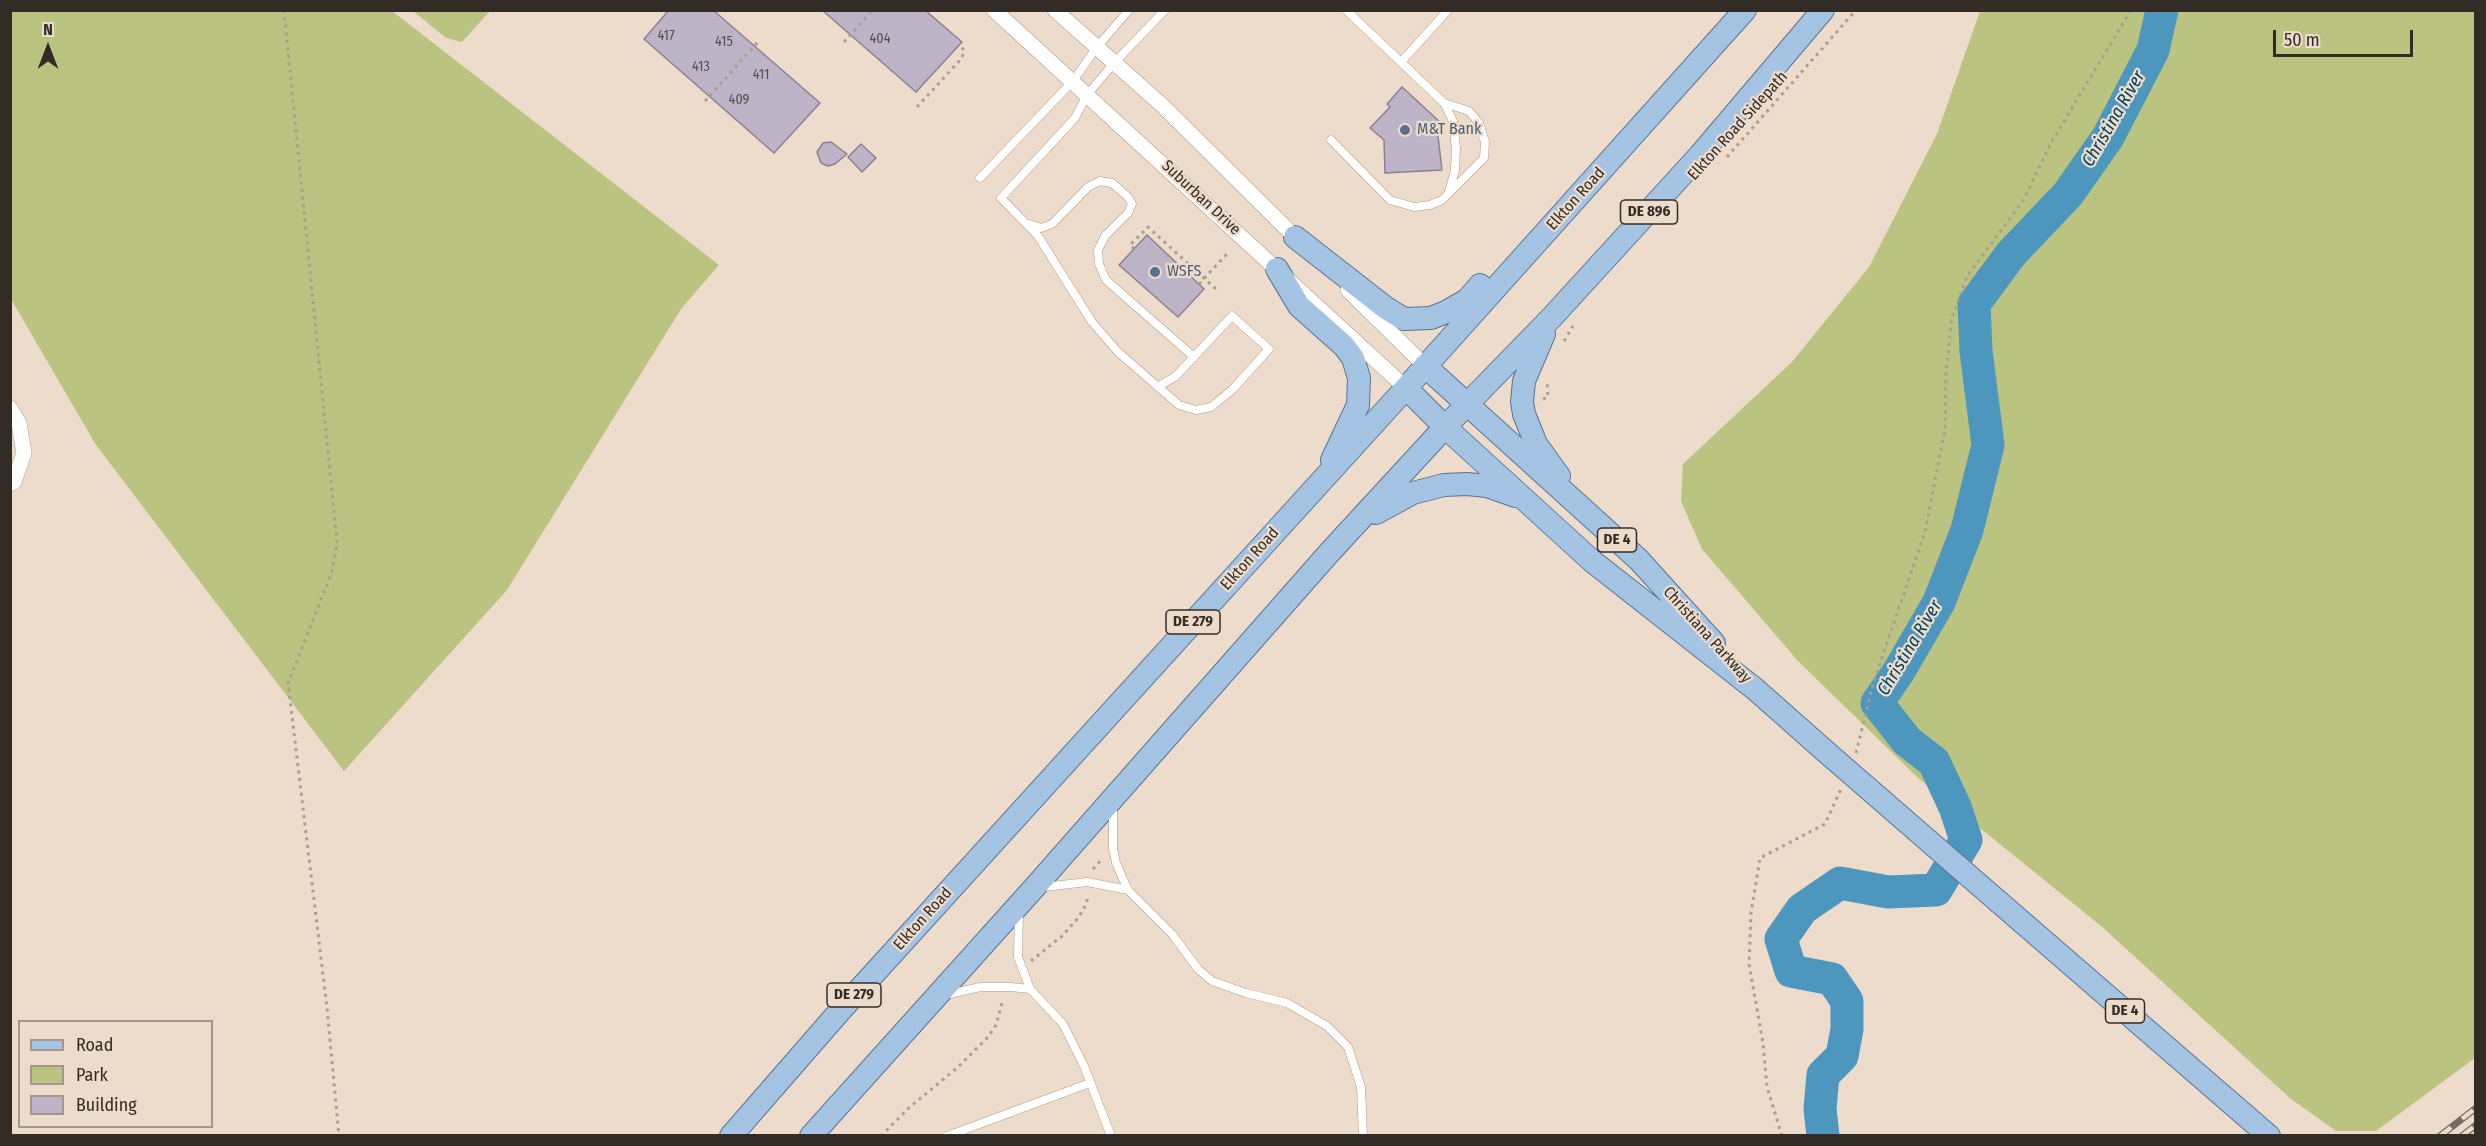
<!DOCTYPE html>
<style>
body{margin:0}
#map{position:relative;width:2486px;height:1146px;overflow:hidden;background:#eddccc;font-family:"Fira Sans Condensed",sans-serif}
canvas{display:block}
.frame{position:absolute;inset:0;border:12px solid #332c26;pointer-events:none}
.legend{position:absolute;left:18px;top:1020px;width:195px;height:108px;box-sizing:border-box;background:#eddccc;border:2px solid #a3968a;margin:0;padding:8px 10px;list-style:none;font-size:18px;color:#332c26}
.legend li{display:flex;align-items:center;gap:12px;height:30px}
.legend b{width:30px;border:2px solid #a3968a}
.north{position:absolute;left:18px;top:18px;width:60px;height:60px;-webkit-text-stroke:4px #eddccc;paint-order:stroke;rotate:0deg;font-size:16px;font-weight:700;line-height:24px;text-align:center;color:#332c26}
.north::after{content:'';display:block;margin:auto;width:21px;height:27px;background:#332c26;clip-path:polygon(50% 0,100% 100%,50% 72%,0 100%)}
.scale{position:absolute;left:2273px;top:30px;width:140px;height:27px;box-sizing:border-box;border:3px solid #332c26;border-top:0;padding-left:8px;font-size:18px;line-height:21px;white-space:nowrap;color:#332c26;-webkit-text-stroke:4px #eddccc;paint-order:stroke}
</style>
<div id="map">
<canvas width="2486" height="1146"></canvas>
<div class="frame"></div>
<ul class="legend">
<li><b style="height:8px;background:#a5c3e3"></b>Road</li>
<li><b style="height:16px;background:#bac37f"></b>Park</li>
<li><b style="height:16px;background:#bdb4c8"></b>Building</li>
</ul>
<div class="north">N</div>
<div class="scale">50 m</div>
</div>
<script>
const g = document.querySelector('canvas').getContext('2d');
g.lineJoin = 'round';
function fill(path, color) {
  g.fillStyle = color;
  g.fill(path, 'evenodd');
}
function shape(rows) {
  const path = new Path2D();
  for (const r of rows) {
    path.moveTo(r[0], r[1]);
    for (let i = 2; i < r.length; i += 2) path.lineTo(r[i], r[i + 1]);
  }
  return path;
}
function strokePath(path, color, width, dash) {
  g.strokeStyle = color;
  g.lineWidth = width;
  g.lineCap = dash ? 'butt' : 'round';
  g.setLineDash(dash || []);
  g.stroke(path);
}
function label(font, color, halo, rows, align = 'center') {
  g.font = font + ' "Fira Sans Condensed",sans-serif';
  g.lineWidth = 4.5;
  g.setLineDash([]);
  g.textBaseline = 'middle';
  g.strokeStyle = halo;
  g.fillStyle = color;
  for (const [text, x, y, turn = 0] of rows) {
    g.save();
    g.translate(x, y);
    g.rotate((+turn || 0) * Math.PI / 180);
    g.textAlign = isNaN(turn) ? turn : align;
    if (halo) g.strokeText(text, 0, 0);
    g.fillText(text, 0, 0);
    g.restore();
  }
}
fill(shape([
 [10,11,392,11,719,265,681,309,507,590,344,771,96,445,11,299],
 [413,11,490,11,462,42,446,38],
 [1980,11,2475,11,2475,1058,2376,1131,2336,1131,2291,1099,2101,926,1917,777,1797,660,1702,549,1681,501,1683,464,1792,362,1869,267,1937,134]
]), '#bac37f');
strokePath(shape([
 [1823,1136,1820,1109,1823,1075,1842,1056,1847,1029,1847,1001,1832,979,1791,971,1781,939,1802,909,1840,883,1888,892,1936,890,1966,840,1955,807,1934,762,1907,741,1877,703,1899,671,1939,602,1967,530,1988,445,1976,351,1974,304,2011,254,2068,194,2108,137,2153,50,2162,10]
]), '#4d96bd', 33);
const building = shape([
 [669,10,713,10,820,103,774,153,644,39,669,10],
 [822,10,925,10,962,42,916,92,822,10],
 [1402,87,1441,123,1437,128,1442,170,1385,173,1384,140,1370,128,1390,107,1387,104,1402,87],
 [831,142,847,154,835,164,828,166,821,163,817,152,823,143,831,142],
 [861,144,876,158,862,172,848,157,861,144],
 [1147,235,1204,289,1178,317,1119,265,1147,235]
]);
fill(building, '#bdb4c8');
strokePath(building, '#898193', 1.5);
const service = shape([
 [1346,10,1444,103,1453,121,1456,149,1455,170,1449,192],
 [1402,61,1448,10],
 [1331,140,1390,200,1414,207,1430,205,1442,200,1484,158,1485,142,1479,123,1469,111,1444,103],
 [980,178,1073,81,1097,47,1129,10],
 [1029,224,1041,228,1052,224,1088,187,1100,181,1112,183,1128,197,1132,204,1128,213,1105,236,1098,250,1099,264,1106,280,1194,357],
 [1159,386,1176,376,1232,316,1269,349,1232,390,1211,407,1196,410,1179,405,1118,352,1092,322,1038,236,1001,198,1075,118,1087,95,1114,63,1165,10],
 [1113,806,1113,848,1116,863,1128,890,1172,934,1198,969,1212,981,1246,993,1287,1003,1327,1026,1348,1047,1361,1087,1363,1136],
 [1044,887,1087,882,1128,890],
 [1019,913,1018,957,1030,989,1063,1024,1084,1066,1111,1136],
 [945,995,980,987,1011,987,1030,989],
 [947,1136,1090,1083]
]);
const minor = shape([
 [994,10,1406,388],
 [1055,10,1164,107,1301,243],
 [1348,290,1425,366],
 [10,408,19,423,24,453,14,482,10,484]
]);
const primary = shape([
 [1295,237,1386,308,1404,319,1431,318,1446,312,1467,300,1480,285],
 [1277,269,1299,306,1344,346,1353,358,1359,378,1358,405,1332,460],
 [1544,334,1524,381,1522,402,1524,414,1536,444,1559,476],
 [1425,366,1639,560,1714,643],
 [1406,388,1445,427,1592,561,1755,689,1825,751],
 [1376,513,1413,493,1444,485,1467,484,1487,486,1515,496],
 [2000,903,2269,1136],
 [731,1136,839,1012,1406,388,1745,10],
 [811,1136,1034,888,1329,553,1445,427,1553,316,1700,155,1823,10]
]);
strokePath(service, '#ad9d8d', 9);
strokePath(minor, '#ad9d8d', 16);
strokePath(primary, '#567494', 24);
strokePath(shape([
 [284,10,337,542,332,572,288,683,327,1008,339,1136],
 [844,42,873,10],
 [705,101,759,41],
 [917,107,962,58,964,50,959,45],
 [1727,157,1856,10],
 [1134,249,1130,245,1148,227,1218,291],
 [1199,284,1227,254],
 [1564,341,1573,326],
 [1543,399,1548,397,1547,382],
 [1856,753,1873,684,1925,532,1945,429,1946,371,1952,317,1967,276,2023,201,2051,143,2131,10],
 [1093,869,1102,859],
 [1031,961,1062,936,1078,918,1087,903,1087,895],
 [881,1136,911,1106,957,1068,988,1037,996,1025,1003,999],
 [1782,1136,1767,1087,1763,1043,1749,964,1751,913,1760,858,1825,824,1841,789]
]), '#ab9e91', 3, [3, 4.5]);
strokePath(service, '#fff', 8);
strokePath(minor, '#fff', 15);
strokePath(primary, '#a5c3e3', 22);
const rail = shape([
 [2440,1136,2476,1108],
 [2462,1136,2476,1125]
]);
strokePath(rail, '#776d63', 7);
strokePath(rail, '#eddccc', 4.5, [14]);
const primaryBridge = shape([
 [1825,751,2000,903]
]);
strokePath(primaryBridge, '#567494', 24, []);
strokePath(primaryBridge, '#a5c3e3', 22);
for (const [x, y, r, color] of [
 [1405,130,6,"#5c6f8a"],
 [1155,272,6,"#5c6f8a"]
]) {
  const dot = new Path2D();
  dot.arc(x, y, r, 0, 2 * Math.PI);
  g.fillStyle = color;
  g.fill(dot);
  strokePath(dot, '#eddccc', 2);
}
label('14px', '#564e4e', null, [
 ["417",666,36],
 ["404",880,39],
 ["415",724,42],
 ["413",701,67],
 ["411",761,75],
 ["409",739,100]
]);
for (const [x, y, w] of [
 [1649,212,57],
 [1617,540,39],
 [1193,622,54],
 [854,995,54],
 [2125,1011,39]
]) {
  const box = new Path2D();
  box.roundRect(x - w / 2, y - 12, w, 24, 4.5);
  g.fillStyle = '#eddccc';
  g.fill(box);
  strokePath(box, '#332c26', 1.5);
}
label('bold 15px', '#332c26', null, [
 ["DE 896",1649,212],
 ["DE 4",1617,540],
 ["DE 279",1193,622],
 ["DE 279",854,995],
 ["DE 4",2125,1011]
]);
label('16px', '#332c26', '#eddccc', [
 ["Elkton Road Sidepath",1738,126,-48],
 ["Suburban Drive",1201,198,43],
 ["Elkton Road",1576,199,-48],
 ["Elkton Road",1250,559,-48],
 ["Christiana Parkway",1707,635,48],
 ["Elkton Road",923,919,-48]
]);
label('16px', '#4e5e75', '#eddccc', [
 ["M&T Bank",1417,130],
 ["WSFS",1167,272]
], 'left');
label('italic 18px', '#00405b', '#eddccc', [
 ["Christina River",2114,119,-60],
 ["Christina River",1910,648,-59]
]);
</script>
